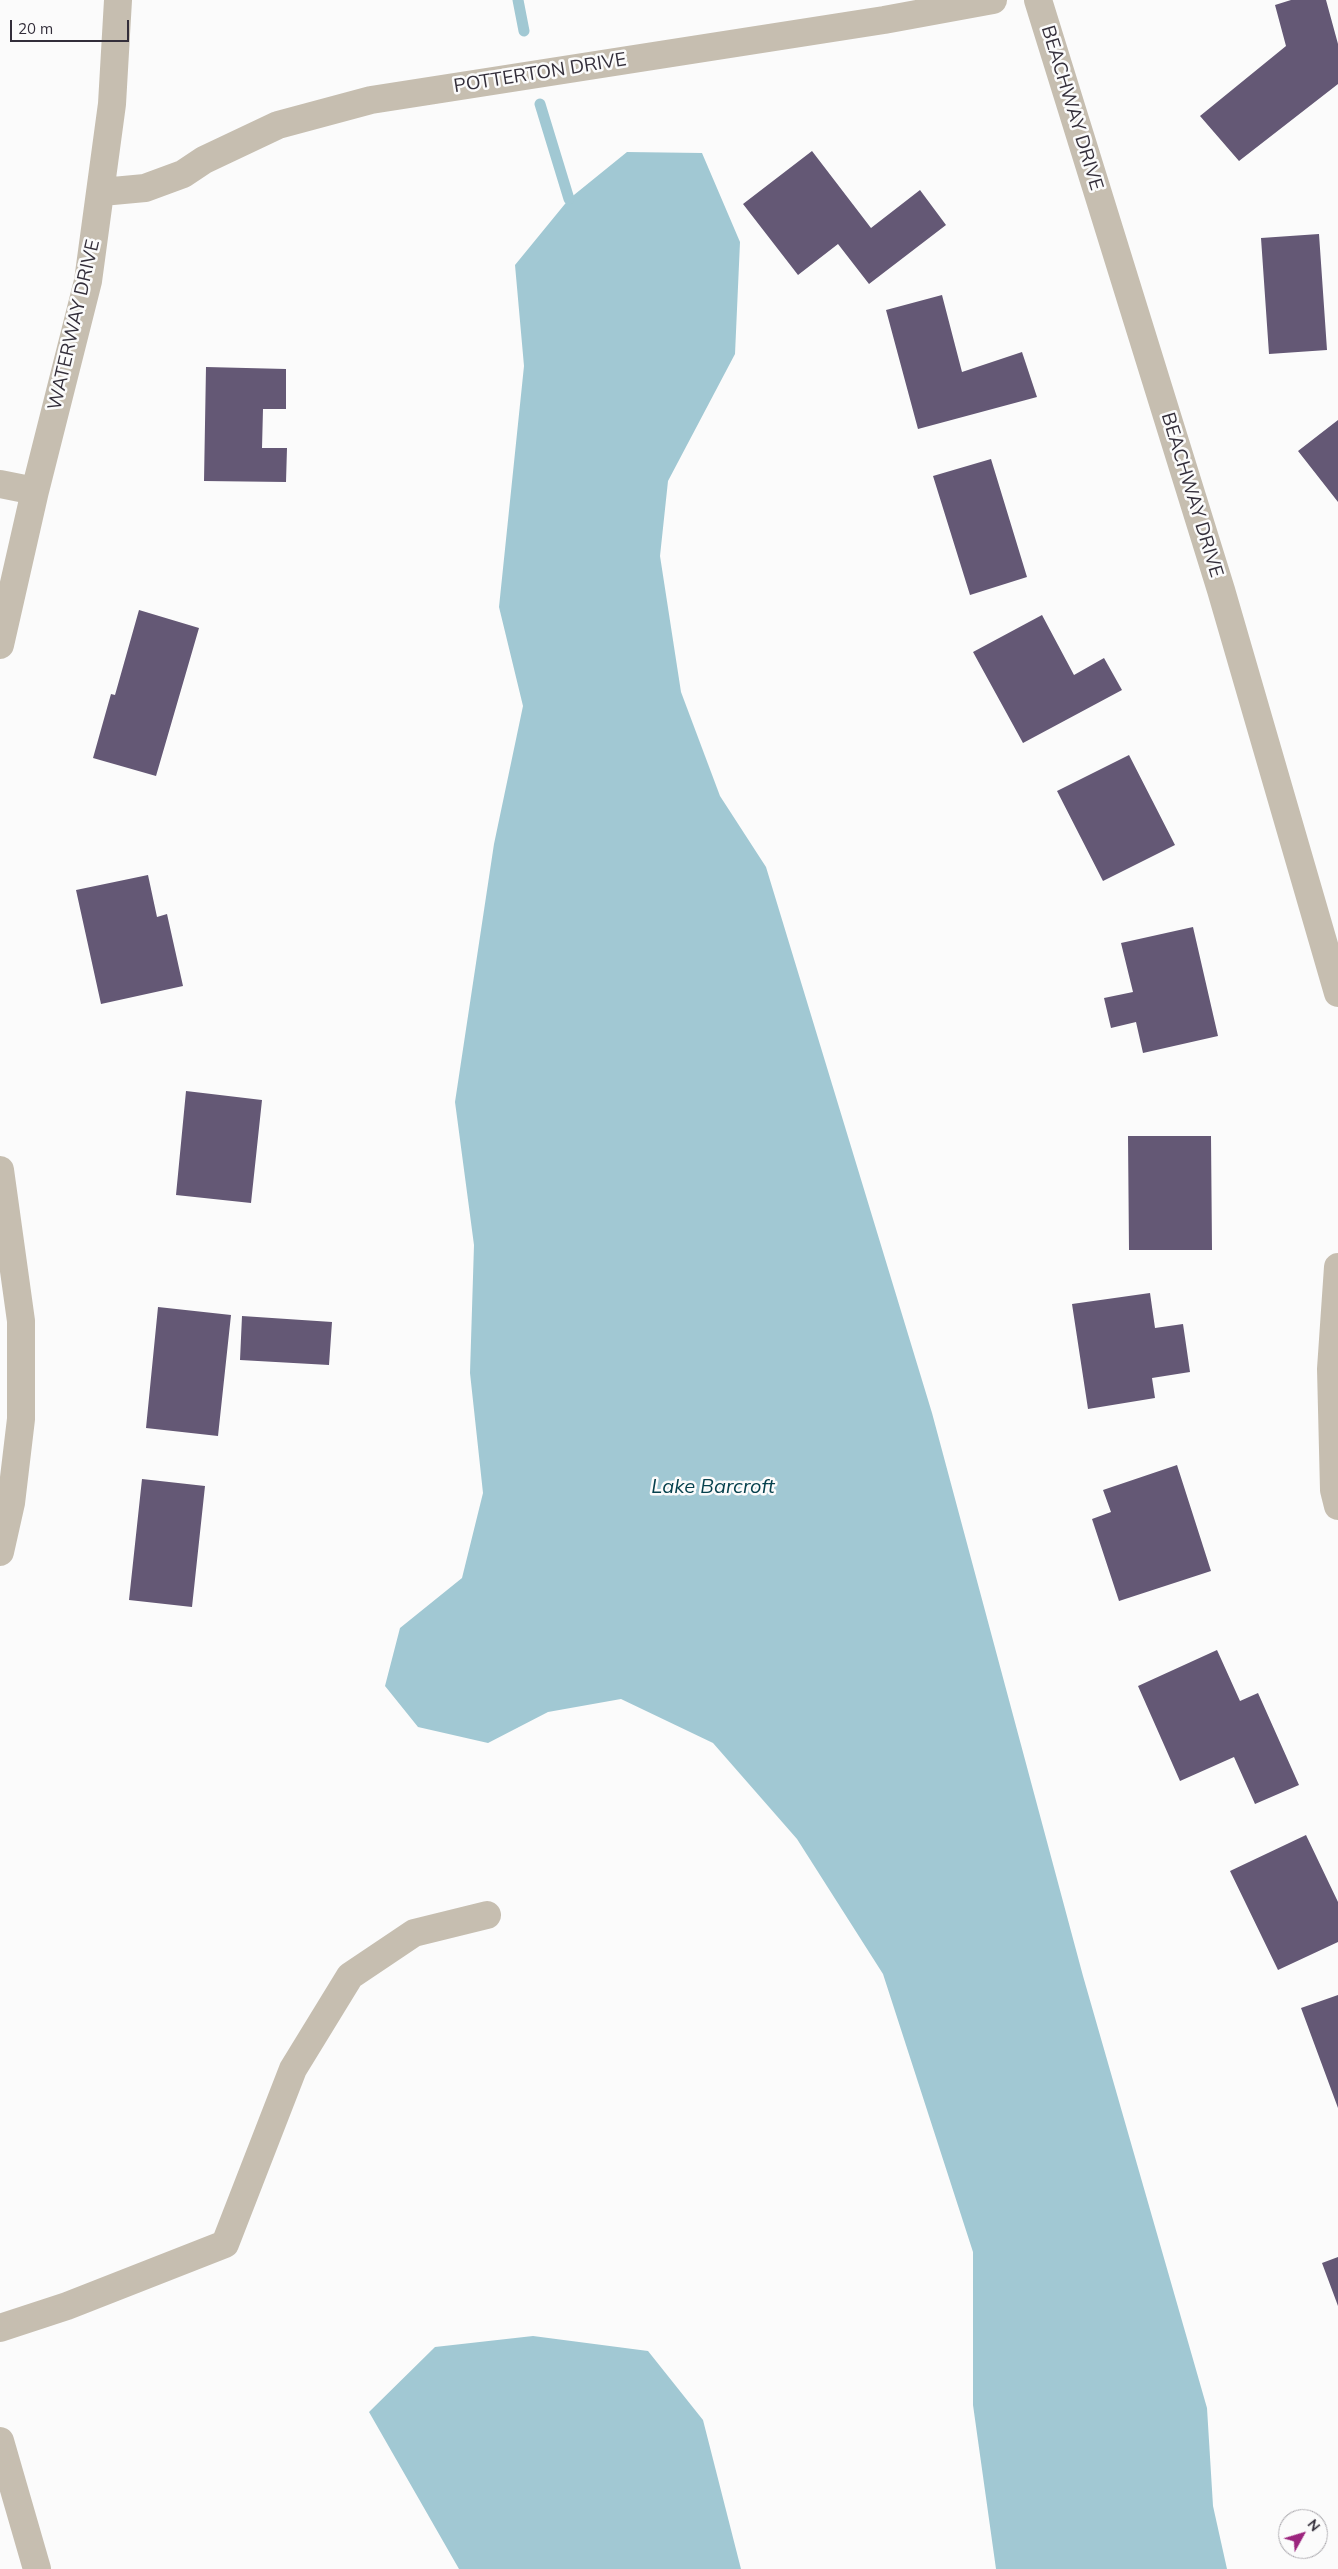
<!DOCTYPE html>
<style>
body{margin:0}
#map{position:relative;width:1338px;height:2569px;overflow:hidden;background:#fbfbfb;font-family:Mulish,sans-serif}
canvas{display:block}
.north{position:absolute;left:1278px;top:2509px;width:50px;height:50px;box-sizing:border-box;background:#fbfbfb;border:1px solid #aba9ae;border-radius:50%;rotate:51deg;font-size:14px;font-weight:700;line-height:20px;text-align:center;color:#332e3a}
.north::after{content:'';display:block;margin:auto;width:18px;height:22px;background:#9c257e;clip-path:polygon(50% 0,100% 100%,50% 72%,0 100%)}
.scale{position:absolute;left:10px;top:20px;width:119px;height:22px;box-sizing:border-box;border:2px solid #332e3a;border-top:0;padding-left:6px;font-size:15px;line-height:18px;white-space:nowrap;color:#332e3a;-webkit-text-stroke:4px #fbfbfb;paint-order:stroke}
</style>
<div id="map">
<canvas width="1338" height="2569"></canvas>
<div class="north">N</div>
<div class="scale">20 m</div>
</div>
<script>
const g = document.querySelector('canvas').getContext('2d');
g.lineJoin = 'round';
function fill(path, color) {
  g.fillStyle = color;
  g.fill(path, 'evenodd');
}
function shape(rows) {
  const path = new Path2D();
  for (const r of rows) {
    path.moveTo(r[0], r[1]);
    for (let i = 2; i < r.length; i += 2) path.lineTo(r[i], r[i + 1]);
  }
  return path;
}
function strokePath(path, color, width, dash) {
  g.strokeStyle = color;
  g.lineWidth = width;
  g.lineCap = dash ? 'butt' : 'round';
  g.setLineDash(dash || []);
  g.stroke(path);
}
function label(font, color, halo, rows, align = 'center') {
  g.font = font + ' Mulish,sans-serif';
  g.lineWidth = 5;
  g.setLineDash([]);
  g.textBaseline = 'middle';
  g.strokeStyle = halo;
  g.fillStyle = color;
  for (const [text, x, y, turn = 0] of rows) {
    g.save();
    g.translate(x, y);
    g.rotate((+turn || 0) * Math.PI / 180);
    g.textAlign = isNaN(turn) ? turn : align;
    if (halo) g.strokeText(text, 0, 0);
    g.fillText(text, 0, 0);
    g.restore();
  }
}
fill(shape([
 [627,152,702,153,740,242,735,354,668,481,660,556,681,692,720,796,766,867,932,1413,1083,1976,1207,2408,1213,2506,1227,2569,996,2569,973,2405,973,2252,883,1974,797,1839,713,1743,621,1699,548,1712,488,1743,418,1727,385,1686,400,1628,462,1578,483,1493,470,1373,474,1245,455,1102,494,844,523,706,499,607,524,366,515,265,569,199],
 [533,2336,648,2351,703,2420,741,2569,459,2569,369,2412,435,2347]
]), '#a1c8d3');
strokePath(shape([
 [518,0,524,31],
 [540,104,569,199]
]), '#a1c8d3', 11);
fill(shape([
 [1291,0,1326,0,1338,44,1338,84,1239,161,1200,116,1286,46,1275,5],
 [812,151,871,228,920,190,946,225,869,284,838,244,798,275,743,204],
 [1319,234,1327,350,1269,354,1261,238],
 [942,295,962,372,1022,352,1037,397,918,429,886,310],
 [206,367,286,369,286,409,263,409,262,448,287,448,286,482,204,481],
 [1338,420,1338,502,1298,451],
 [991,459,1027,577,970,595,933,476],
 [139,610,199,628,156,776,93,758,111,694,115,695],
 [1042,615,1074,675,1104,658,1122,690,1023,743,973,652],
 [1129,755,1175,845,1103,881,1057,791],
 [148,875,157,917,167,914,183,986,101,1004,76,890],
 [1193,927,1218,1036,1143,1053,1136,1022,1111,1028,1104,998,1133,992,1121,943],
 [186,1091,262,1100,251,1203,176,1195],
 [1128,1136,1211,1136,1212,1250,1129,1250],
 [1150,1293,1155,1328,1183,1324,1190,1372,1152,1378,1155,1398,1088,1409,1072,1304],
 [158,1307,231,1315,218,1436,146,1428],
 [242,1316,332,1322,329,1365,240,1360],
 [1177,1465,1211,1571,1119,1601,1092,1519,1111,1512,1103,1490],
 [142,1479,205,1486,192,1607,129,1600],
 [1217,1650,1240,1701,1258,1693,1299,1785,1255,1804,1234,1757,1180,1781,1138,1686],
 [1306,1835,1338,1902,1338,1942,1278,1970,1230,1871],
 [1338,1995,1338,2108,1301,2008],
 [1338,2257,1338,2306,1322,2263]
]), '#645875');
strokePath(shape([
 [1038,0,1221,590,1338,993],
 [102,192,145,188,183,174,204,160,278,125,371,100,884,20,993,0],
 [0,484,35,491],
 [0,645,35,491,88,281,112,104,118,0],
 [0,1170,21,1321,21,1419,11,1503,0,1552],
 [1338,1267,1331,1369,1334,1490,1338,1506],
 [0,2328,67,2306,225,2244,293,2069,350,1976,414,1933,487,1915],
 [0,2441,37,2569]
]), '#c6beb0', 28);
label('19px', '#332e3a', '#fbfbfb', [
 ["POTTERTON DRIVE",540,73,-9],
 ["BEACHWAY DRIVE",1072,108,73],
 ["WATERWAY DRIVE",74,325,-77],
 ["BEACHWAY DRIVE",1192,495,73]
]);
label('italic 20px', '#06414d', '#fbfbfb', [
 ["Lake Barcroft",713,1487]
]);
</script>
